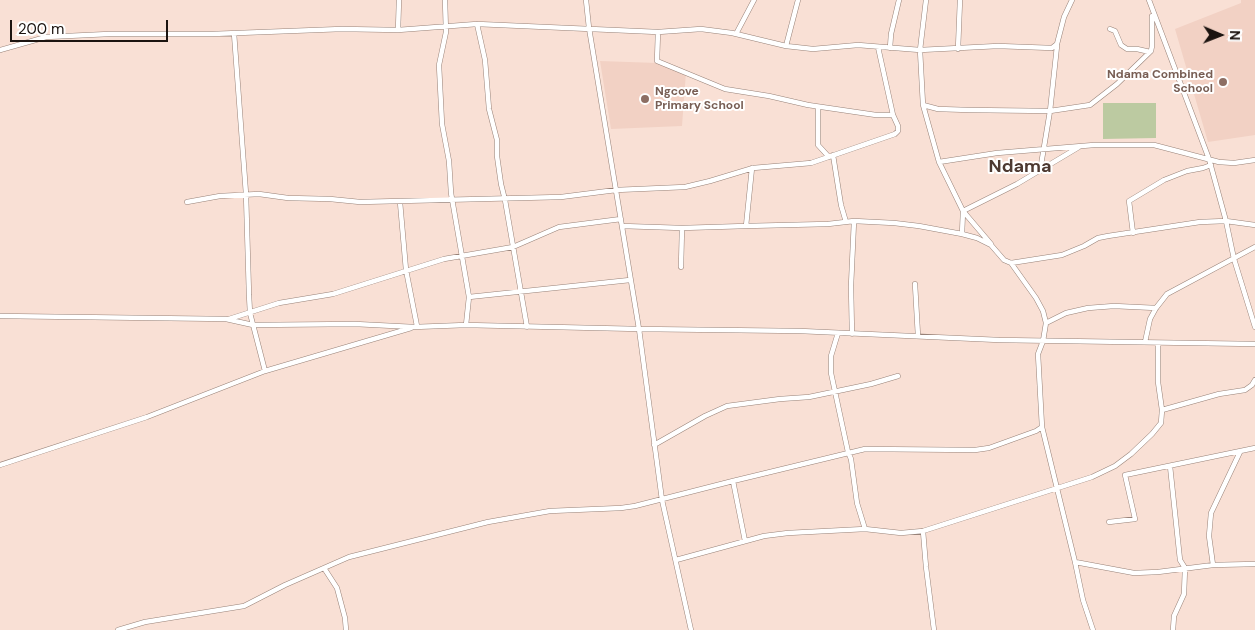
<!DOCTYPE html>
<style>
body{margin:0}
#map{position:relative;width:1255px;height:630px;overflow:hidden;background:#f9e0d5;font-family:"DM Sans",sans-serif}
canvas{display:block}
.north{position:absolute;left:1195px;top:10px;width:50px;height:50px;-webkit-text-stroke:4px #fff;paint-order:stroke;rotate:91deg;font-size:14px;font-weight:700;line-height:20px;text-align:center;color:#1c1410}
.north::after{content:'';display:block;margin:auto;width:18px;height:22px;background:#1c1410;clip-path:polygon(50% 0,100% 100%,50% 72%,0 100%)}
.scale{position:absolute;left:10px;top:20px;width:158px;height:22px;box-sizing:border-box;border:2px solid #1c1410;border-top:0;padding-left:6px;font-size:15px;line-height:18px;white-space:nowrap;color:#1c1410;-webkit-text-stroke:4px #fff;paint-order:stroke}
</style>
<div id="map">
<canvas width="1255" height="630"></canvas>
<div class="north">N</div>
<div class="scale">200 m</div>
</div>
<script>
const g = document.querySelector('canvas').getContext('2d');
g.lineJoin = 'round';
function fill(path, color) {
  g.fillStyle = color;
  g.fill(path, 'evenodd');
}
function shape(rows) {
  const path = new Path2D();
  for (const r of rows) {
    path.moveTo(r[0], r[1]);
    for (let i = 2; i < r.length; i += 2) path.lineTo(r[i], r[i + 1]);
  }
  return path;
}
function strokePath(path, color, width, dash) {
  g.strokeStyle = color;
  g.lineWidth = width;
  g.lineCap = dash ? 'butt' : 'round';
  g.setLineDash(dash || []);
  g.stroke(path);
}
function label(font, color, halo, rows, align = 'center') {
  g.font = font + ' "DM Sans",sans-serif';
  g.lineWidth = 4;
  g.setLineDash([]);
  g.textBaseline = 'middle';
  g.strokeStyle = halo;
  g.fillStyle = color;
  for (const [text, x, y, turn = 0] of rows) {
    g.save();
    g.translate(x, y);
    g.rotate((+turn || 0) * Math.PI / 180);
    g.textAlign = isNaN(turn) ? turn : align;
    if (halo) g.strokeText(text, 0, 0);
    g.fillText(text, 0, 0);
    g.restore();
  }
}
fill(shape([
 [1241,0,1255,0,1255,135,1208,142,1175,29,1241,3],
 [600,61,657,63,686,72,682,126,611,129]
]), '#f2d1c4');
fill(shape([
 [1103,103,1156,103,1156,138,1103,139]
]), '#bccaa1');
const minor = shape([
 [445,0,446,32,439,65,442,124,449,161,451,193,469,297,466,325],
 [586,0,589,28,639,329,662,500,691,630],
 [926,0,920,50,923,105,939,162,963,211,962,234],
 [1149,0,1209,159,1226,221,1234,259,1255,327],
 [477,24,485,60,489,109,497,140,497,156,501,184,505,200,527,327],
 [1110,29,1115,31,1121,45,1127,49,1137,49,1150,52],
 [398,30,399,0],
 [658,32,657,61,725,89,769,96,808,105,876,115,893,115],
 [234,33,246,194,249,295,250,313,265,371],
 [736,34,754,0],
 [786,46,798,0],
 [890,48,891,34,899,0],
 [958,49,960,0],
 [0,50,46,37,109,34,212,34,342,29,398,30,477,24,658,32,701,29,732,33,786,46,813,49,858,45,920,50,998,46,1052,48,1057,44,1064,17,1072,0],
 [923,105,938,109,969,110,1050,111,1090,105,1117,84,1151,51,1152,46,1152,16],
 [818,107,818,145,829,157],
 [833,155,841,205,846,222],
 [939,162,997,153,1094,145,1154,145,1219,162,1234,163,1255,160],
 [1040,171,1050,111,1057,46],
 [187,202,220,196,259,194,288,198,330,199,360,202,561,197,616,190,685,187,710,181,753,168,811,163,895,134,898,131,898,126,893,115,878,47],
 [400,202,406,270,417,326],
 [622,226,682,228,746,226,828,224,854,221,894,223,919,226,962,234,977,238,991,245,1004,260,1011,263,1062,255,1084,246,1098,238,1108,236,1200,222,1226,221,1255,225],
 [746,226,752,168],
 [1133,233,1129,201,1164,180,1187,171,1203,168,1211,165],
 [991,244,963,211,1017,184,1079,147],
 [1011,263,1036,298,1043,311,1046,323,1043,341,1038,354,1042,427,1075,562,1083,600,1093,630],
 [681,267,682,228],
 [915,284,918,336],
 [469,297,630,280],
 [0,316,226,319,253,325,355,324,414,327,466,325,639,329,800,331,999,340,1255,344],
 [229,319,279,303,333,294,444,259,513,247,559,227,621,219],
 [1046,323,1066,313,1088,308,1114,306,1156,308],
 [838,333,831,356,831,373,848,452,851,459,857,503,865,529],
 [852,334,851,286,854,221],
 [1145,342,1150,319,1156,308,1167,294,1255,247],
 [1162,410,1219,394,1245,390,1252,385,1255,380],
 [654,445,705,416,727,406,780,399,809,397,871,384,898,376],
 [0,465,147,417,265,371,411,328],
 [1170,466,1180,560,1185,568,1184,594,1174,616,1173,630],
 [1109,522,1135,519,1125,475,1255,448],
 [923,531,926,567,934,630],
 [745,541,733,481,865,449,975,450,989,448,1036,431,1042,427],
 [676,560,764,536,788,533,865,529,901,533,923,531,1092,477,1115,466,1131,454,1152,434,1161,423,1162,410,1158,382,1158,343],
 [1075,562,1134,573,1158,572,1213,565,1255,564],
 [1213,565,1209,536,1211,513,1240,452],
 [324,568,337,588,345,618,346,630],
 [118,630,145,622,244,606,285,585,349,557,488,522,550,511,621,508,635,506,733,481]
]);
strokePath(minor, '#988278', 5.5);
strokePath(minor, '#fff', 4.5);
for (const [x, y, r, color] of [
 [1223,82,5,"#8d6e63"],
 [645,99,5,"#8d6e63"]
]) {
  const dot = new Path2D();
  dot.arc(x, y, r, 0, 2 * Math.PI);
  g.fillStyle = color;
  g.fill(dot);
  strokePath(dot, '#fff', 2);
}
label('bold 12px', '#785e54', '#fff', [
 ["Ndama Combined",1213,75],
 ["School",1213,89],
 ["Ngcove",655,92,"left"],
 ["Primary School",655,106,"left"]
], 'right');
label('bold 18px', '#4d3931', '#fff', [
 ["Ndama",1020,167]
]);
</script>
